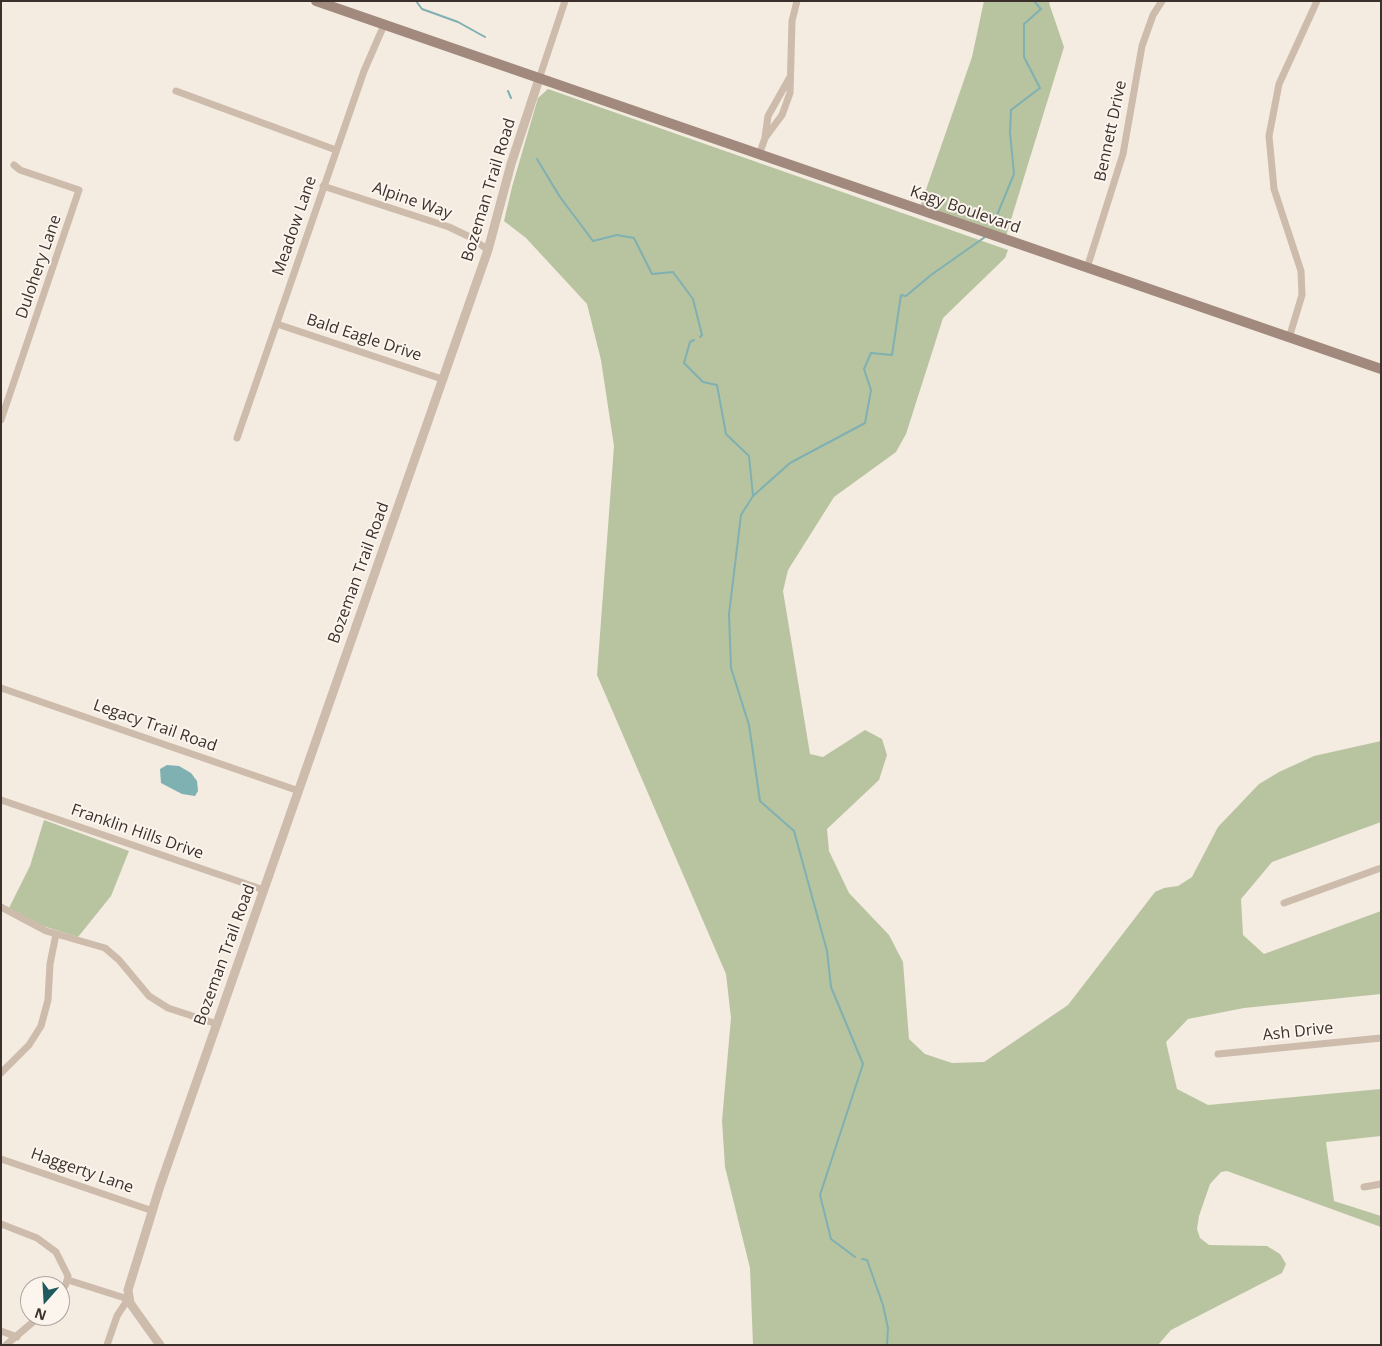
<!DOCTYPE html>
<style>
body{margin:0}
#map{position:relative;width:1382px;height:1346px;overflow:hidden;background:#f4ebe1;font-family:"Open Sans",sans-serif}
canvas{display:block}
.frame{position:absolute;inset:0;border:2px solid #3b302b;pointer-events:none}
.north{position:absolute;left:20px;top:1276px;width:50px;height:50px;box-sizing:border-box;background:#fbf5ee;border:1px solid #aea6a0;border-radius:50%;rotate:199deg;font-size:14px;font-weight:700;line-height:20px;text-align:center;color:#3b302b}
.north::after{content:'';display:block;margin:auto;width:18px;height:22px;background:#1f5a5e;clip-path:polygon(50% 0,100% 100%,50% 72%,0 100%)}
</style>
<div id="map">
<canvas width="1382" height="1346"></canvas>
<div class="frame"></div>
<div class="north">N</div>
</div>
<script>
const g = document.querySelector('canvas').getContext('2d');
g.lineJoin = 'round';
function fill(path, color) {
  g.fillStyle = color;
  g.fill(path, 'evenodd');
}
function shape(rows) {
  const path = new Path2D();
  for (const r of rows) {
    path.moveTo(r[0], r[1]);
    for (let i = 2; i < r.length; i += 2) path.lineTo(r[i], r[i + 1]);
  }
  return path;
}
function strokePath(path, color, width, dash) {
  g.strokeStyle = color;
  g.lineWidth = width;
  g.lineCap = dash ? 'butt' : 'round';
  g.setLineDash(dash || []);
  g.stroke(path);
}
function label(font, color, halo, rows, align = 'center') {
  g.font = font + ' "Open Sans",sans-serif';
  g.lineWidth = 4;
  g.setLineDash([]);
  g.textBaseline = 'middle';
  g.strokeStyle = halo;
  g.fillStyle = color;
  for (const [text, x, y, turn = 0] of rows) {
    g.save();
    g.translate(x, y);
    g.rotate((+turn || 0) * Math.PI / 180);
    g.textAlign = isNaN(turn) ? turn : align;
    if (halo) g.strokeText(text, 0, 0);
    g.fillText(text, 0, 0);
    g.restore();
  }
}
fill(shape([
 [984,1,1051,1,1049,3,1064,47,1006,236,920,207,972,57],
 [548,89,1008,250,1005,258,943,318,906,434,896,452,834,497,788,570,783,591,810,754,823,757,865,730,882,739,887,755,879,780,827,829,829,851,849,893,889,935,903,962,909,1039,925,1054,952,1063,984,1062,1068,1005,1155,892,1164,888,1178,886,1192,877,1218,827,1259,784,1279,772,1314,756,1381,741,1381,822,1272,862,1241,899,1243,935,1264,954,1381,911,1381,994,1244,1008,1188,1019,1166,1042,1177,1089,1208,1105,1381,1089,1381,1136,1326,1142,1334,1201,1381,1216,1381,1227,1227,1171,1221,1172,1210,1184,1199,1216,1197,1229,1200,1238,1209,1245,1267,1246,1280,1254,1286,1264,1282,1273,1171,1330,1158,1345,753,1345,750,1268,725,1167,722,1121,731,1018,726,974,597,675,614,446,601,360,587,304,526,238,504,221,512,187,538,98],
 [44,820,129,851,111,896,78,937,43,926,9,908,30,866]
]), '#b8c4a0');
fill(shape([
 [167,765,179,766,191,773,197,781,198,791,195,796,182,794,161,783,160,769]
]), '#7fb0b2');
strokePath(shape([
 [416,1,422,9,458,22,485,37],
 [508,91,511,98],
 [537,159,560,197,593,241,617,235,634,238,652,274,673,272,693,299,702,335,700,337],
 [995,220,1014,174,1010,132,1011,110,1040,88,1024,57,1024,24,1041,9,1034,1],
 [694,340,690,342,684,363,703,382,717,385,726,434,749,456,753,496],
 [855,1257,831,1239,820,1195,863,1064,831,987,827,951,794,831,760,801,749,725,731,668,729,614,741,515,753,496,790,463,865,423,871,390,864,369,871,353,892,355,901,295,906,296,931,275,985,237],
 [862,1259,867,1260,883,1305,888,1328,887,1345]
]), '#7fb0b2', 2);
strokePath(shape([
 [539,79,565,1],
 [176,91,336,150],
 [765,137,768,116,790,77],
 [759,155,765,138,782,115,790,93,792,21,797,1],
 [323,186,449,227,470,237,488,250],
 [1087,268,1123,154,1142,46,1153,15,1162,1],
 [277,324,442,379],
 [1289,338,1302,295,1301,271,1274,189,1269,136,1279,84,1317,1],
 [1,420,79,190,20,170,14,165],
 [237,438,364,71,384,25],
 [1,688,299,791],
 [1,800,264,890],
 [1284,903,1381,868],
 [1,907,46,931,105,948,119,960,149,996,168,1008,217,1024],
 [1218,1054,1381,1038],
 [1,1073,29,1045,41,1026,48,1000,50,964,56,934],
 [1,1159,153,1211],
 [1364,1187,1381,1184],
 [1,1224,37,1238,56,1252,68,1276,66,1284,60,1293],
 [68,1280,128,1299,117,1316,107,1345],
 [1,1331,17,1337],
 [6,1345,40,1316]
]), '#cdbbac', 7);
strokePath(shape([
 [160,1345,130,1303,128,1290,160,1186,488,250,511,164,539,79]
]), '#cdbbac', 9);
strokePath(shape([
 [316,1,1381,369]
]), '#a18a7d', 10);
label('16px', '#3b302b', '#fbf5ee', [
 ["Bennett Drive",1111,131,-78],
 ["Bozeman Trail Road",489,190,-73],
 ["Alpine Way",412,201,19],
 ["Kagy Boulevard",965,210,19],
 ["Meadow Lane",295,226,-71],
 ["Dulohery Lane",39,267,-71],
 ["Bald Eagle Drive",364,338,18],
 ["Bozeman Trail Road",359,573,-70],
 ["Legacy Trail Road",155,726,19],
 ["Franklin Hills Drive",137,832,19],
 ["Bozeman Trail Road",225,955,-70],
 ["Ash Drive",1298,1032,-6],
 ["Haggerty Lane",82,1171,19]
]);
</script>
